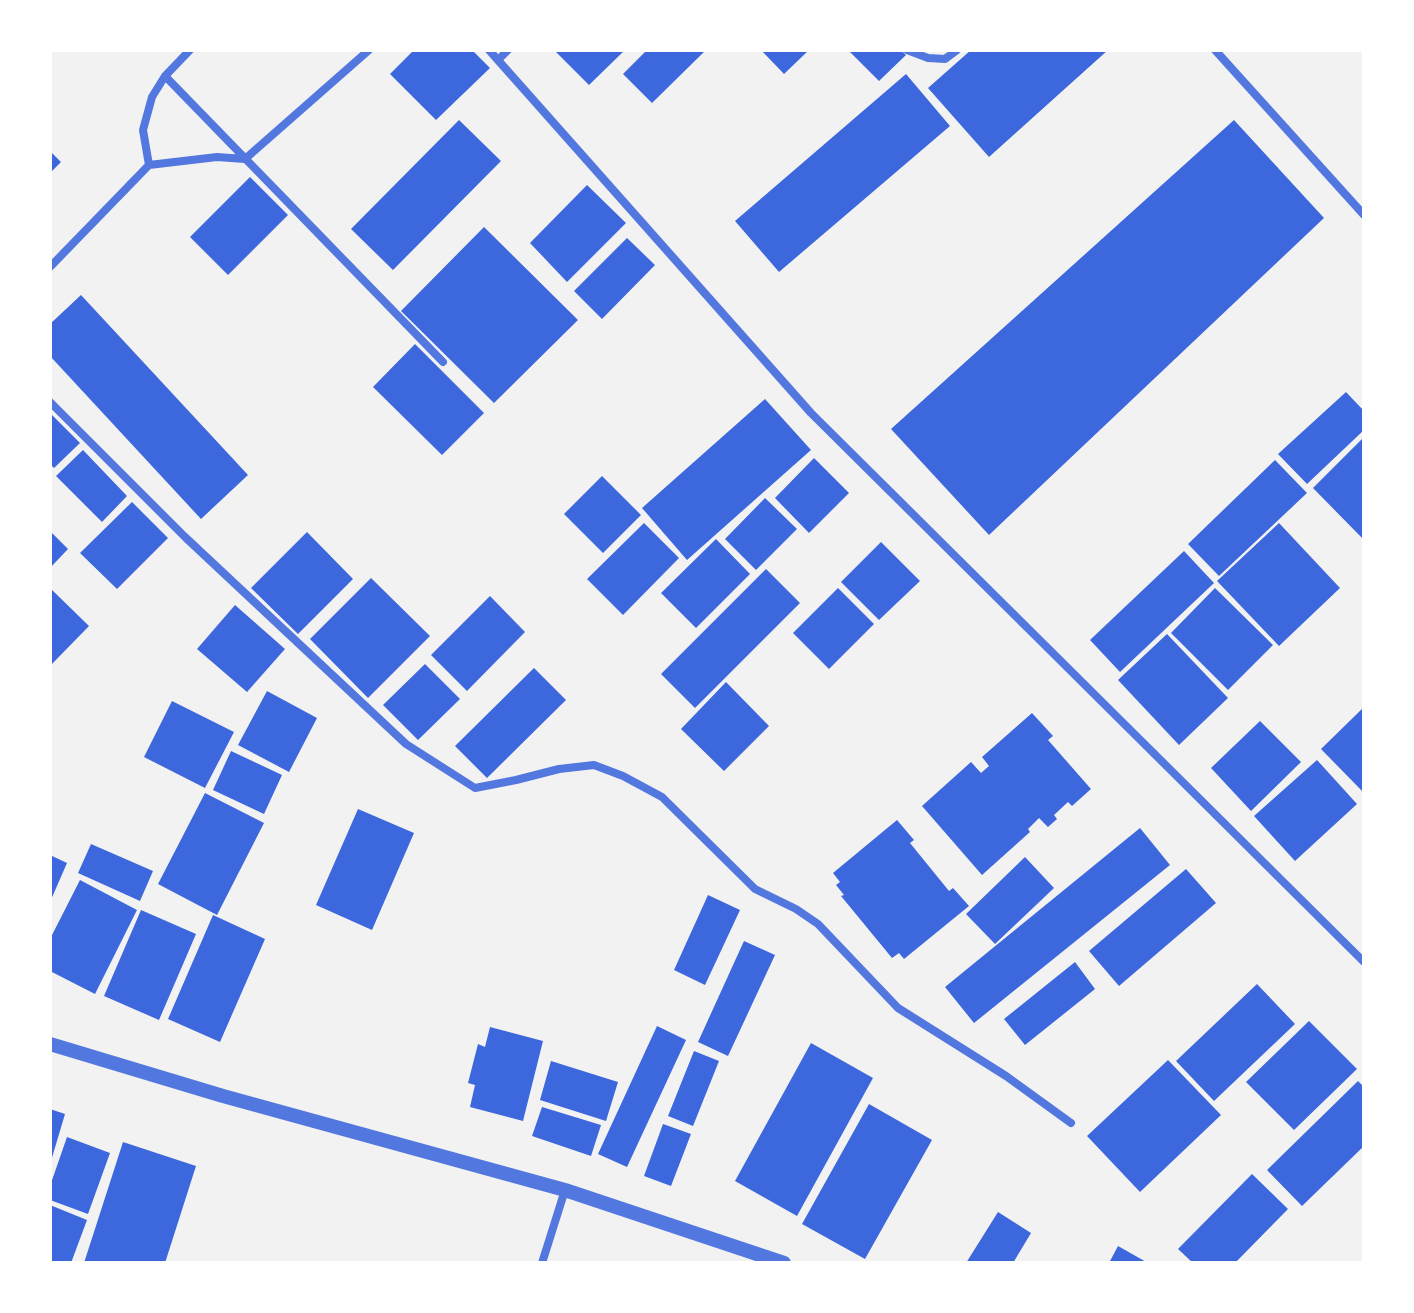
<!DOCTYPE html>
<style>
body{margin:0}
#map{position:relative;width:1414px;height:1313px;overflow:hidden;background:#f2f2f2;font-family:"Source Serif 4",serif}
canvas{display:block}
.frame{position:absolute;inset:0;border:52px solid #fff;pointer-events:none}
</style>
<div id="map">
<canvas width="1414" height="1313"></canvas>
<div class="frame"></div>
</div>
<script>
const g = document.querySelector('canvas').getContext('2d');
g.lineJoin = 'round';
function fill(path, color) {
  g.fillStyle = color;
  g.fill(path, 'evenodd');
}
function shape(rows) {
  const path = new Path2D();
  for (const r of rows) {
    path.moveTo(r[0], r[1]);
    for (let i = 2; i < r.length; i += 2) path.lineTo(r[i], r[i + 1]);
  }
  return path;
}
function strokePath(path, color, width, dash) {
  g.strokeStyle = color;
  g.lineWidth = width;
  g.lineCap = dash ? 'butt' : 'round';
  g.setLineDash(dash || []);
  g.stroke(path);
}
fill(shape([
 [414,50,472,50,490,68,436,120,390,74],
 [554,50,625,50,589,85],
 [647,50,706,50,652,103,623,74],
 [761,50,809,50,784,74],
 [848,50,901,50,906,55,879,81],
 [971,50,1108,50,989,157,928,88],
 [906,74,950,126,779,272,735,221],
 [459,120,501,161,393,270,351,229],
 [1234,120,1324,218,989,535,891,429],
 [50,151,61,162,50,173],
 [250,177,288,215,228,275,190,237],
 [587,185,626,223,567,282,530,243],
 [484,227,578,320,494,403,401,311],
 [627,238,655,265,602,319,574,291],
 [81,295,248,475,201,519,50,356,50,324],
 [415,344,484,413,442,455,373,387],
 [1346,392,1364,411,1364,430,1307,484,1278,454],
 [765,399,811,450,687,560,642,508],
 [50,413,80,443,54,468,50,464],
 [1364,437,1364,540,1313,488],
 [83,450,127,496,102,522,56,476],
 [814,458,849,493,809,533,775,498],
 [1275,460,1307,493,1219,576,1188,544],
 [602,476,641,515,603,553,564,514],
 [765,498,797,529,756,570,725,539],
 [132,502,168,538,117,589,80,553],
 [644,523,679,558,623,615,587,579],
 [1279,523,1340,588,1279,646,1217,581],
 [50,531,68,549,50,568],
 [307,532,353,579,298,634,251,588],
 [716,539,750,574,696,628,661,593],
 [881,542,920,581,879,620,841,582],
 [1184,551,1214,583,1120,672,1090,640],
 [766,569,800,603,695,708,661,674],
 [371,578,430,636,368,698,310,639],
 [50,588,89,626,50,666],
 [838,588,874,624,829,669,793,633],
 [1215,588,1273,645,1228,690,1171,633],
 [490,596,525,632,467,691,431,655],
 [235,605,285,649,247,692,197,649],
 [1167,634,1228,698,1179,745,1118,680],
 [425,664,460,699,418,740,383,705],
 [534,668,566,700,487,778,455,746],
 [726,682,769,726,724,771,681,729],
 [267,691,317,718,289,772,238,745],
 [172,701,234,732,205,788,144,757],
 [1364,707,1364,793,1321,749],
 [1032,713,1053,736,1048,740,1091,789,1072,806,1068,802,1054,815,1057,819,1048,827,1039,818,1028,829,1030,832,982,875,922,806,971,762,981,773,989,766,982,757],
 [1260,721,1301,762,1251,811,1211,768],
 [231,751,282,775,264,814,213,790],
 [1317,760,1357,804,1295,861,1254,816],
 [205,793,264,823,217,915,158,884],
 [358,809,414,833,372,930,316,905],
 [897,820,914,840,910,843,949,891,953,888,969,906,904,959,899,953,892,958,841,896,844,895,836,885,840,882,833,873],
 [1140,828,1170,865,974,1023,945,987],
 [91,844,153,871,140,901,78,873],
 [50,855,67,863,50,902],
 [1025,857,1054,888,995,944,966,914],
 [1186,869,1216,903,1119,986,1089,951],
 [80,880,137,910,95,994,50,971,50,939],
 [708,895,740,910,705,985,674,970],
 [141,910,196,934,159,1020,104,996],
 [213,915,265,939,220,1042,168,1019],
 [744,941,775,955,728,1056,698,1042],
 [1075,962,1095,989,1025,1045,1004,1019],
 [1257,984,1295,1024,1214,1101,1176,1061],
 [1309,1021,1357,1069,1294,1130,1246,1082],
 [657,1026,686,1040,627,1167,598,1154],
 [490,1027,543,1041,523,1121,470,1107,475,1085,468,1083,478,1044,485,1047],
 [811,1043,873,1078,797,1216,735,1181],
 [694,1051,719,1061,693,1126,668,1116],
 [1168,1060,1221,1115,1140,1192,1087,1136],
 [551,1061,618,1082,606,1121,540,1100],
 [1358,1081,1364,1087,1364,1146,1302,1206,1267,1170],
 [869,1104,932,1140,865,1259,802,1224],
 [542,1107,601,1125,591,1156,532,1136],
 [50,1109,65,1114,51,1161,50,1161],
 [663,1124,691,1134,671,1186,644,1176],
 [67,1137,110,1153,88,1214,50,1200,50,1186],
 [123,1142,196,1166,165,1263,84,1263],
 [1252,1174,1288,1209,1235,1263,1193,1263,1178,1249],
 [50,1205,87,1220,71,1263,50,1263],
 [998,1212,1031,1233,1013,1263,966,1263],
 [1118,1246,1148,1263,1109,1263]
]), '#3d67dc');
strokePath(shape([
 [489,50,811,413,1364,962],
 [907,50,928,58,945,59,957,50],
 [1215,50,1364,215],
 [498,60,508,50],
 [165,76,443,362],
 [149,165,217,157,245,159,369,50],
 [50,267,149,165,143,130,152,97,165,76,190,50],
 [50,402,185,537,406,744,475,788,516,780,559,769,594,765,623,776,662,797,755,889,796,909,818,924,898,1008,1006,1076,1071,1123],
 [542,1263,565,1190]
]), '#5277de', 8);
strokePath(shape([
 [50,1044,223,1096,565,1190,784,1263]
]), '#5277de', 14);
</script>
